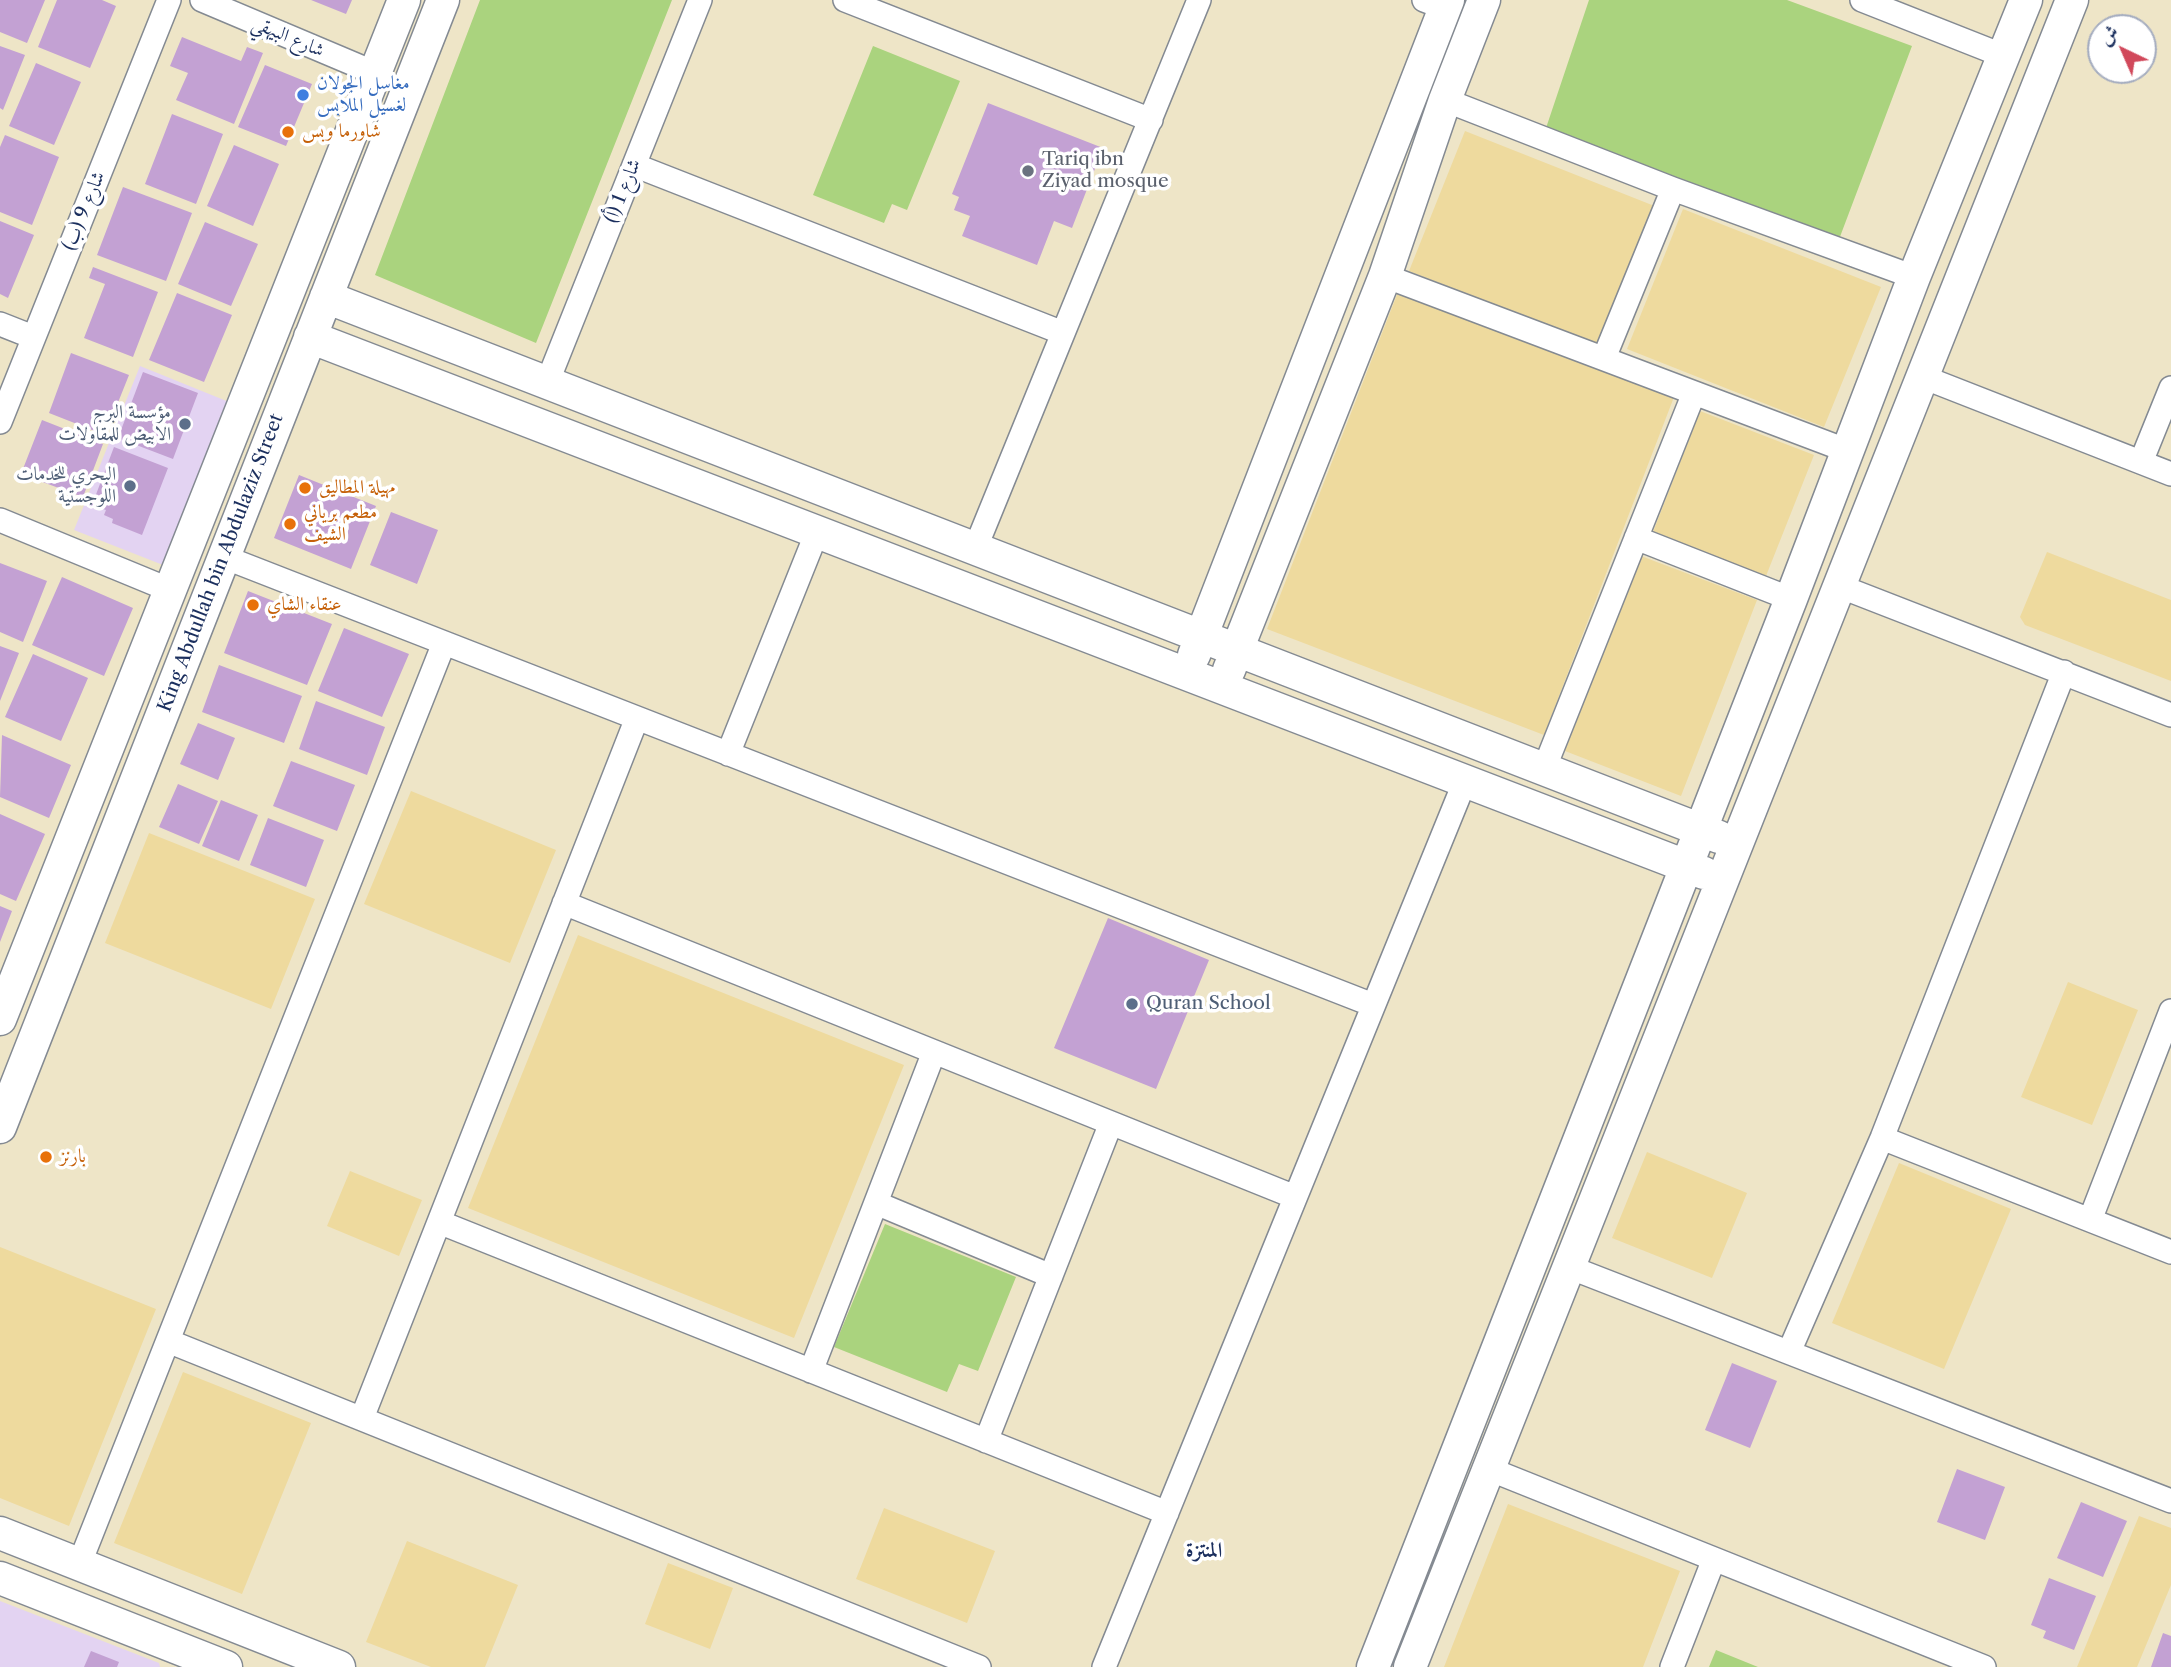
<!DOCTYPE html>
<meta charset="utf-8">
<style>
body{margin:0}
#map{position:relative;width:2171px;height:1667px;overflow:hidden;background:#eee5c7;font-family:"Libre Caslon Text",Amiri,serif}
canvas{display:block}
.north{position:absolute;left:2087px;top:14px;width:70px;height:70px;box-sizing:border-box;background:#fff;border:2px solid #a4acbf;border-radius:50%;rotate:316deg;font-size:19px;font-weight:700;line-height:28px;text-align:center;color:#1b2f5e}
.north::after{content:'';display:block;margin:auto;width:24px;height:32px;background:#d1495b;clip-path:polygon(50% 0,100% 100%,50% 72%,0 100%)}
</style>
<div id="map">
<canvas width="2171" height="1667"></canvas>
<div class="north">ش</div>
</div>
<script>
const g = document.querySelector('canvas').getContext('2d');
g.lineJoin = 'round';
function fill(path, color) {
  g.fillStyle = color;
  g.fill(path, 'evenodd');
}
function shape(rows) {
  const path = new Path2D();
  for (const r of rows) {
    path.moveTo(r[0], r[1]);
    for (let i = 2; i < r.length; i += 2) path.lineTo(r[i], r[i + 1]);
  }
  return path;
}
function strokePath(path, color, width, dash) {
  g.strokeStyle = color;
  g.lineWidth = width;
  g.lineCap = dash ? 'butt' : 'round';
  g.setLineDash(dash || []);
  g.stroke(path);
}
function label(font, color, halo, rows, align = 'center') {
  g.font = font + ' "Libre Caslon Text",Amiri,serif';
  g.lineWidth = 7;
  g.setLineDash([]);
  g.textBaseline = 'middle';
  g.strokeStyle = halo;
  g.fillStyle = color;
  for (const [text, x, y, turn = 0] of rows) {
    g.save();
    g.translate(x, y);
    g.rotate((+turn || 0) * Math.PI / 180);
    g.textAlign = isNaN(turn) ? turn : align;
    if (halo) g.strokeText(text, 0, 0);
    g.fillText(text, 0, 0);
    g.restore();
  }
}
fill(shape([
 [140,366,229,402,163,565,74,530],
 [0,1601,159,1663,160,1667,0,1667]
]), '#e3d3f2');
fill(shape([
 [480,0,672,0,536,343,375,275],
 [1589,0,1787,0,1912,46,1838,242,1545,131],
 [873,46,960,81,907,210,892,204,884,223,813,195],
 [885,1224,1016,1277,978,1371,959,1364,947,1392,834,1347],
 [1716,1650,1758,1667,1709,1667]
]), '#aad37e');
fill(shape([
 [1465,131,1657,207,1601,347,1409,271],
 [1683,209,1881,287,1824,427,1627,349],
 [1398,292,1674,397,1544,735,1267,629],
 [1700,411,1814,455,1766,576,1653,532],
 [2047,552,2171,600,2171,681,2025,625,2020,617],
 [1641,556,1757,600,1681,796,1565,751],
 [411,791,556,850,510,963,364,904],
 [149,833,315,899,271,1009,105,943],
 [578,935,904,1065,794,1338,468,1208],
 [2068,982,2138,1010,2092,1125,2021,1097],
 [1647,1152,1747,1193,1712,1278,1612,1238],
 [1899,1163,2011,1209,1944,1369,1832,1323],
 [350,1171,422,1200,399,1256,327,1226],
 [0,1247,156,1309,69,1526,0,1498],
 [183,1372,311,1423,242,1594,114,1543],
 [1508,1504,1680,1571,1643,1667,1444,1667],
 [884,1508,995,1551,967,1623,856,1579],
 [2139,1516,2171,1528,2171,1585,2137,1667,2077,1667],
 [407,1541,518,1585,485,1667,431,1667,366,1642],
 [668,1563,733,1588,710,1649,645,1624]
]), '#eeda9e');
fill(shape([
 [0,0,45,0,27,43,0,32],
 [57,0,102,0,116,6,90,68,38,47],
 [311,0,352,0,346,14],
 [182,37,241,61,247,47,263,53,234,124,176,100,188,73,170,66],
 [0,46,25,55,3,110,0,108],
 [36,63,81,82,54,145,9,126],
 [265,65,312,84,286,146,238,127],
 [988,103,1103,148,1072,228,1054,221,1037,265,962,236,970,216,954,210,959,197,952,194],
 [172,114,223,134,196,204,145,184],
 [5,135,59,157,32,225,0,212,0,147],
 [234,145,279,164,253,226,207,206],
 [123,187,192,213,166,281,97,255],
 [0,221,34,235,8,298,0,294],
 [205,222,258,244,231,306,178,284],
 [93,267,158,292,133,357,84,338,105,284,89,278],
 [177,293,232,315,204,382,149,360],
 [71,353,129,375,105,435,49,413],
 [143,372,198,393,173,459,118,438],
 [42,420,103,444,83,497,21,474],
 [114,447,168,468,142,535,112,523,113,519,104,515,106,510,92,505],
 [299,475,376,506,351,569,274,538],
 [391,512,438,530,417,584,370,565],
 [0,563,47,581,23,642,0,632],
 [62,577,133,608,104,676,32,645],
 [248,591,332,624,307,685,224,653],
 [344,628,409,654,382,717,318,691],
 [0,646,19,653,0,701],
 [33,654,88,678,61,741,5,717],
 [219,665,302,696,284,743,202,712],
 [316,701,385,727,367,775,299,749],
 [198,723,235,738,218,780,180,764],
 [2,735,71,765,49,818,0,797],
 [291,761,355,785,337,831,273,806],
 [178,784,218,801,199,844,159,827],
 [221,800,258,815,239,861,202,846],
 [0,814,45,834,16,901,0,894],
 [268,818,324,840,306,887,250,865],
 [0,906,12,911,0,942],
 [1108,918,1209,960,1156,1089,1054,1048],
 [1732,1363,1777,1381,1750,1448,1705,1430],
 [1957,1469,2005,1487,1985,1540,1937,1522],
 [2081,1502,2127,1521,2103,1577,2057,1558],
 [2049,1578,2096,1596,2074,1650,2043,1638,2046,1631,2031,1625],
 [2163,1633,2171,1636,2171,1667,2151,1667],
 [91,1651,119,1662,117,1667,84,1667]
]), '#c3a1d3');
const minor = shape([
 [202,0,375,73],
 [845,0,1151,120],
 [1424,0,1445,8],
 [1862,0,2004,56],
 [1445,100,1673,189,1914,277],
 [634,165,1063,333],
 [1385,276,1848,451],
 [0,324,33,337],
 [1604,358,1673,189],
 [1923,377,2171,474],
 [547,383,700,0],
 [0,422,169,0],
 [2141,462,2171,388],
 [0,520,170,590],
 [1636,538,1791,599],
 [975,549,1199,0],
 [224,557,1373,1005],
 [1839,586,2171,715],
 [728,754,817,532],
 [1544,769,1694,393],
 [564,903,1295,1197],
 [1882,1138,2171,1252],
 [876,1203,1051,1276],
 [2090,1220,2171,1011],
 [439,1222,1167,1513],
 [1569,1267,2171,1501],
 [168,1341,979,1667],
 [1789,1352,1882,1138,2064,672],
 [811,1371,934,1052],
 [362,1418,637,718],
 [986,1441,1111,1123],
 [1489,1469,1984,1667],
 [79,1565,444,643],
 [1104,1667,1465,781],
 [1672,1667,1714,1559]
]);
const secondary = shape([
 [326,297,1719,837],
 [310,337,1704,873],
 [1194,655,1448,0],
 [1229,670,1385,276,1445,100,1484,0],
 [0,1019,404,0],
 [0,1127,443,0],
 [0,1533,339,1667],
 [0,1578,226,1667],
 [1373,1667,1791,599,1914,277,2026,0],
 [1410,1667,2072,0]
]);
strokePath(minor, '#848a92', 26);
strokePath(secondary, '#848a92', 35);
strokePath(minor, '#fff', 23);
strokePath(secondary, '#fff', 32);
for (const [x, y, r, color] of [
 [303,95,7,"#3f7fe0"],
 [288,132,7,"#e8710a"],
 [1028,171,7,"#6b7280"],
 [185,424,7,"#5c6f8a"],
 [130,486,7,"#5c6f8a"],
 [305,488,7,"#e8710a"],
 [290,524,7,"#e8710a"],
 [253,605,7,"#e8710a"],
 [1132,1004,7,"#5c6f8a"],
 [46,1157,7,"#e8710a"]
]) {
  const dot = new Path2D();
  dot.arc(x, y, r, 0, 2 * Math.PI);
  g.fillStyle = color;
  g.fill(dot);
  strokePath(dot, '#fff', 2.5);
}
label('19px', '#1b2f5e', '#fff', [
 ["شارع البيهقي",288,37,23],
 ["شارع 1 (أ)",623,191,-68],
 ["شارع 9 (ب)",84,211,-68],
 ["King Abdullah bin Abdulaziz Street",221,563,-69]
]);
label('19px', '#366cbe', '#fff', [
 ["مغاسل الجولان",317,84],
 ["لغسيل الملابس",317,106]
], 'left');
label('19px', '#c56008', '#fff', [
 ["شاورما وبس",302,132],
 ["مهيلة المطاليق",319,488],
 ["مطعم برياني",304,513],
 ["الشيف",304,535],
 ["عنقاء الشاي",267,605],
 ["بارنز",60,1157]
], 'left');
label('19px', '#5b616d', '#fff', [
 ["Tariq ibn",1042,160],
 ["Ziyad mosque",1042,182]
], 'left');
label('19px', '#4e5e75', '#fff', [
 ["مؤسسة البرج",171,413],
 ["الابيض للمقاولات",171,435],
 ["البحري للخدمات",116,475],
 ["اللوجستية",116,497],
 ["Quran School",1146,1004,"left"]
], 'right');
label('bold 21px', '#1b2f5e', '#fff', [
 ["المنتزة",1204,1551]
]);
</script>
